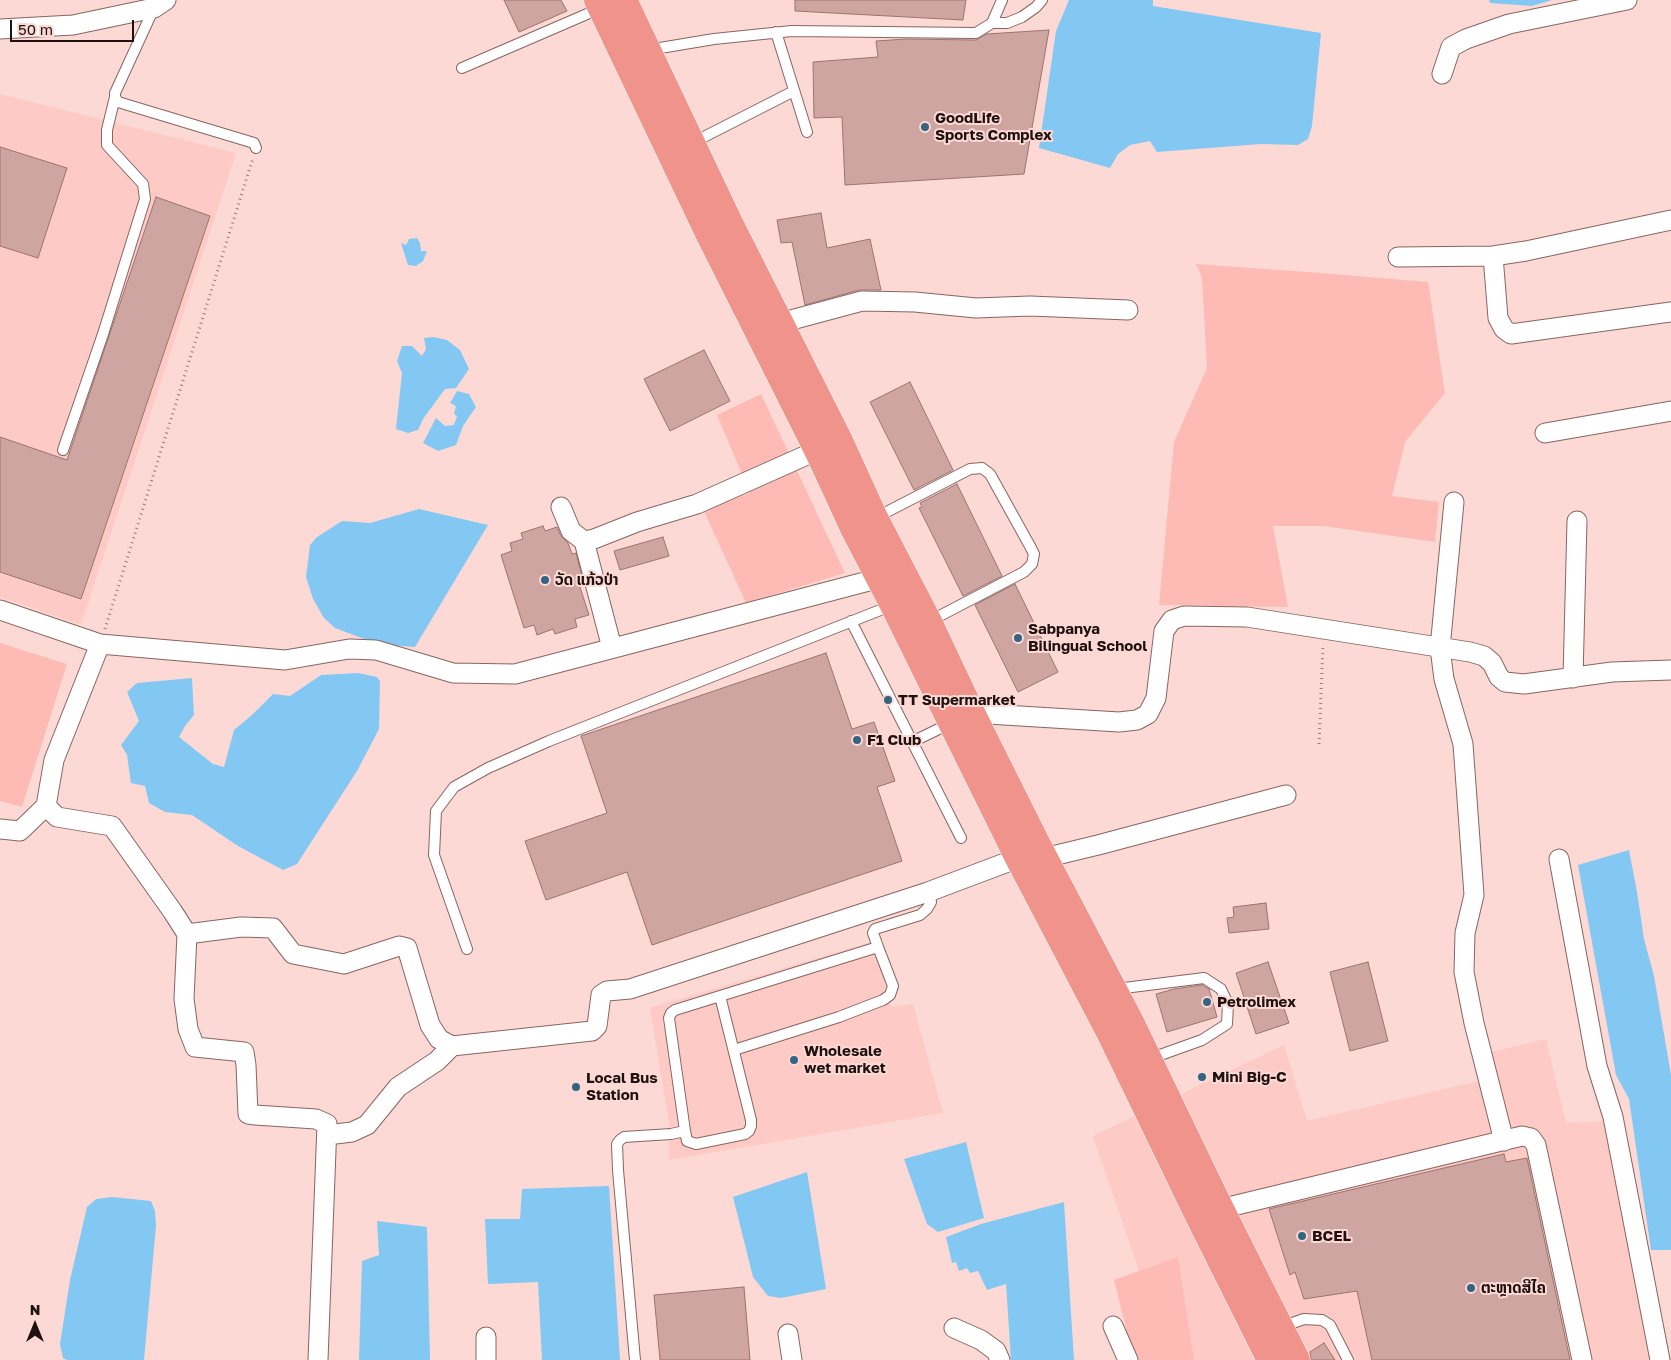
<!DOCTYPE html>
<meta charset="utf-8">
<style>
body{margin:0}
#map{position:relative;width:1671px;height:1360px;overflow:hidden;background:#fcd9d5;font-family:"Golos Text",sans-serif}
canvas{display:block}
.north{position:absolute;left:10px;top:1300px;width:50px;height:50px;-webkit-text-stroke:4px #fcd9d5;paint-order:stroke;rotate:0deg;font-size:14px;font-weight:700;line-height:20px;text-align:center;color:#1f110f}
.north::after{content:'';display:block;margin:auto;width:18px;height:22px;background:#1f110f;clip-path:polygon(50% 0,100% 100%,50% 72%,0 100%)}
.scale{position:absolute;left:10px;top:20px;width:124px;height:22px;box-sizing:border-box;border:2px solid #1f110f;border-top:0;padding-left:6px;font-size:15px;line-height:18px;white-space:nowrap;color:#1f110f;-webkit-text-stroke:4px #fcd9d5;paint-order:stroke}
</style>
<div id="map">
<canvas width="1671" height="1360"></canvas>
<div class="north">N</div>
<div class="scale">50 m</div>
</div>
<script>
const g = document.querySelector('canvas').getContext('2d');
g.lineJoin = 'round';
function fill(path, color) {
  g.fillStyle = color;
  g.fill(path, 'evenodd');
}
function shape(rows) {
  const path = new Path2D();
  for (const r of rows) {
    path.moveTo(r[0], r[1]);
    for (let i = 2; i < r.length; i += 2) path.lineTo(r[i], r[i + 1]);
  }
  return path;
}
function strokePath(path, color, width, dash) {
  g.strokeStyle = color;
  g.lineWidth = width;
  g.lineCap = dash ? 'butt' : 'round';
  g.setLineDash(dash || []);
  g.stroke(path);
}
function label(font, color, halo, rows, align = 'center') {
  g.font = font + ' "Golos Text","Noto Sans Lao",sans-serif';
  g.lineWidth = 4;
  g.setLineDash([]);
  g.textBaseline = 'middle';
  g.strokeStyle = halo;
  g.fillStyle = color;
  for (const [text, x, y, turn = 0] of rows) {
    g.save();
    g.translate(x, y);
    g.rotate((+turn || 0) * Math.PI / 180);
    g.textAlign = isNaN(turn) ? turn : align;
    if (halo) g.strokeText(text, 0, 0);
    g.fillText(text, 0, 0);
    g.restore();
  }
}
fill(shape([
 [0,94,236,153,81,625,0,597],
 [875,941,891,1007,913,1004,943,1113,669,1160,669,1123,650,1008],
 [1546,1039,1566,1123,1608,1121,1659,1360,1194,1360,1178,1257,1139,1271,1093,1136,1284,1045,1307,1121,1479,1081,1474,1056]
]), '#fecac5');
fill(shape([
 [1196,264,1321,273,1428,282,1445,393,1405,442,1392,496,1439,502,1435,542,1323,526,1273,526,1288,607,1159,605,1174,442,1207,368,1202,278],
 [761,394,845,573,746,603,703,509,750,493,717,415],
 [0,643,67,664,22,807,0,801],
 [1178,1257,1194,1360,1134,1360,1114,1280]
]), '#febbb5');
fill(shape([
 [1069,0,1153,0,1153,6,1321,33,1312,126,1308,139,1298,145,1261,144,1157,152,1150,141,1130,145,1118,154,1110,168,1039,148,1056,31],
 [1489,0,1552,0,1532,6,1490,3],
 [417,238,420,243,421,251,427,251,423,261,416,266,408,265,401,243,406,245,409,239],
 [433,337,447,340,460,350,469,369,456,388,445,389,423,419,418,430,408,433,396,429,402,373,397,361,402,346,412,346,422,356,426,349,424,338],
 [457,391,469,394,476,407,463,426,456,445,438,451,423,443,436,418,445,426,454,425,457,416,454,414,456,406,450,403],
 [419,509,488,525,415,647,389,645,372,642,335,628,324,618,313,599,306,577,310,545,317,537,342,521,370,523],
 [358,673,377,677,380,681,379,729,357,771,297,864,283,870,238,846,192,815,165,812,149,803,145,786,131,783,127,755,121,745,139,721,127,692,137,683,192,678,194,715,185,726,179,737,213,764,224,767,234,730,252,715,273,694,290,696,321,675],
 [1629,850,1637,892,1644,939,1654,976,1671,1075,1671,1250,1651,1250,1629,1099,1616,1075,1578,865],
 [966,1142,984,1218,938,1232,927,1224,904,1159],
 [807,1172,826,1289,781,1298,768,1296,753,1277,733,1197],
 [609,1186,620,1360,542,1360,538,1282,488,1284,485,1219,520,1219,522,1189],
 [112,1197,151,1201,155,1211,156,1225,144,1360,67,1360,63,1358,60,1344,70,1280,87,1207,96,1199],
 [1064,1202,1074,1360,1011,1360,1006,1284,987,1290,978,1271,970,1273,967,1268,959,1271,956,1262,952,1263,946,1237,981,1224],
 [377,1221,427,1227,430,1360,359,1360,362,1261,379,1255]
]), '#83c8f3');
const building = shape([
 [504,0,561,0,567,11,519,32,504,0],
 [795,0,966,0,963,20,795,11,795,0],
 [1049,30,1024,174,845,185,842,117,814,118,813,62,878,57,876,41,906,39,976,40,987,34,1049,30],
 [0,147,67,168,38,258,0,246,0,147],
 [156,197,210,216,81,599,0,572,0,437,67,460,156,197],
 [821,213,827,248,870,239,881,290,859,290,805,305,792,242,781,243,777,220,821,213],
 [704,350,730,401,670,431,644,379,704,350],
 [910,382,953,470,914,490,870,402,910,382],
 [957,484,1002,576,963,596,919,508,922,507,920,503,957,484],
 [543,526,545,531,557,527,561,536,568,543,572,554,576,553,583,580,578,581,589,615,575,619,577,627,555,634,553,629,537,635,534,625,524,628,501,555,512,551,510,543,523,539,521,533,543,526],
 [663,537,669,556,620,570,614,551,663,537],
 [1015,584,1058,672,1018,692,975,605,1015,584],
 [826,653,852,729,874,722,895,781,877,787,902,861,652,945,627,872,546,900,525,841,607,813,581,736,826,653],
 [1266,903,1269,929,1229,933,1227,918,1234,917,1233,907,1266,903],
 [1268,962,1289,1023,1256,1034,1236,973,1268,962],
 [1368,962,1388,1041,1350,1051,1330,972,1368,962],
 [1202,985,1209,989,1217,1017,1167,1032,1156,994,1174,989,1202,985],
 [1504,1154,1506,1162,1527,1158,1570,1360,1372,1360,1357,1291,1304,1299,1295,1272,1290,1275,1269,1209,1504,1154],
 [744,1287,750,1360,660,1360,654,1295,744,1287],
 [1324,1343,1335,1360,1311,1360,1310,1352,1324,1343]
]);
fill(building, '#cea5a1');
strokePath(building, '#9b7470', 1);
const lane = shape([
 [154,8,115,93,115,97,118,102,254,143,256,148],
 [992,23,1007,23,1022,17,1036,7,1042,0],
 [776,32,807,132],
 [648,50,714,39,792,31,976,33,992,23,1002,0],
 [462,68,601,8],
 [692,143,794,91],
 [63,450,103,334,145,199,143,184,107,145,107,130,115,97],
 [875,518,970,469,982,468,990,474,1031,548,1034,554,1032,564,1024,572,928,622],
 [851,621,961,838],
 [912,742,951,723],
 [467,949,434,855,436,811,454,787,488,768,549,741,893,605],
 [1116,989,1204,978,1221,989,1228,1004,1227,1024,1202,1040,1149,1059],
 [734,1050,839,1017,883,1000,890,995,893,986,878,947],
 [685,1131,687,1141,696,1144,745,1134,749,1131,751,1126,751,1120,720,996],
 [1281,1327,1304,1319,1322,1320,1330,1325,1348,1360],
 [635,1360,618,1170,617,1144,620,1140,624,1137,671,1134,685,1131,669,1018,671,1013,675,1010,878,947,873,933,875,929,920,915,927,909,931,902,928,892]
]);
const street = shape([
 [0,29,73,25,154,8,166,0],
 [1442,74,1451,47,1466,39,1509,24,1627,0],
 [1493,256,1498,318,1504,329,1511,334,1671,312],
 [1398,257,1493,256,1526,251,1671,220],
 [780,323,862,301,915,302,976,308,1030,306,1128,310],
 [1545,433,1671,411],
 [1454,502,1440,648,1444,679,1463,744,1474,895,1465,933,1464,972,1474,1023,1504,1141],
 [561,507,571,531,584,541,594,539,637,522,697,504,818,450],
 [584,541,612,648],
 [0,610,100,644,285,660,349,649,376,650,453,673,515,674,880,578],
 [1573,678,1577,521],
 [971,713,1119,722,1137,720,1148,714,1156,698,1164,631,1172,620,1184,616,1247,617,1470,652,1484,656,1492,663,1499,677,1505,682,1524,684,1612,672,1671,670],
 [46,806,57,817,112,826,173,912,187,934,184,999,188,1029,195,1047,244,1052,246,1065,248,1114,255,1115,316,1119,327,1124,318,1360],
 [0,829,20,831,46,806,54,760,100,644],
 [1044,858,1098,845,1286,795],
 [1559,859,1597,1066,1613,1117,1660,1360],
 [187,934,241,927,273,928,293,954,344,964,399,946,407,948,430,1025,439,1039,452,1046,592,1031,597,1026,601,995,607,991,630,989,928,892,1029,854],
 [327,1135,352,1132,367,1125,398,1087,437,1061,452,1046],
 [1220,1209,1522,1136,1531,1138,1536,1145,1582,1360],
 [1113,1326,1128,1360],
 [954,1328,981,1340,996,1351,1000,1360],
 [788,1334,792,1360],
 [486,1360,486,1337]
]);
const highway = shape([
 [598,0,709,233,818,450,854,528,894,605,1019,858,1110,1032,1200,1218,1271,1360],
 [623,0,729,223,839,441,874,518,928,622,971,713,1039,849,1130,1022,1220,1209,1296,1360]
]);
strokePath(lane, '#896460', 12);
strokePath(street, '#896460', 21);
strokePath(highway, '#fff', 29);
strokePath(shape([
 [105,629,253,158],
 [1319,744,1323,645]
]), '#967d79', 3, [1, 4]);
strokePath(lane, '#fff', 10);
strokePath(street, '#fff', 19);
strokePath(highway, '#f0938b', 28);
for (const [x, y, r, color] of [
 [925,127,5,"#336482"],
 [545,580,5,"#336482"],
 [1018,638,5,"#336482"],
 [888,700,5,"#336482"],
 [857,740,5,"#336482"],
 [1207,1002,5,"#336482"],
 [794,1060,5,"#336482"],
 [1202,1077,5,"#336482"],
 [576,1087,5,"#336482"],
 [1302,1236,5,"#336482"],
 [1471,1288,5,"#336482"]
]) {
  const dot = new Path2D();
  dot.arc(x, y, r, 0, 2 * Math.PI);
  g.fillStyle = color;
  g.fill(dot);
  strokePath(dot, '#fcd9d5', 2);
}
label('bold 15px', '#1f110f', '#fcd9d5', [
 ["GoodLife",935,118],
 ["Sports Complex",935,135],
 ["ວັດ ແກ້ວປ່າ",555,580],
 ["Sabpanya",1028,629],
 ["Bilingual School",1028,646],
 ["TT Supermarket",898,700],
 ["F1 Club",867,740],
 ["Petrolimex",1217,1002],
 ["Wholesale",804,1051],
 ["wet market",804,1068],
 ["Mini Big-C",1212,1077],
 ["Local Bus",586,1078],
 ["Station",586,1095],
 ["BCEL",1312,1236],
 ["ຕະຫຼາດສີໄຄ",1481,1288]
], 'left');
</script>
